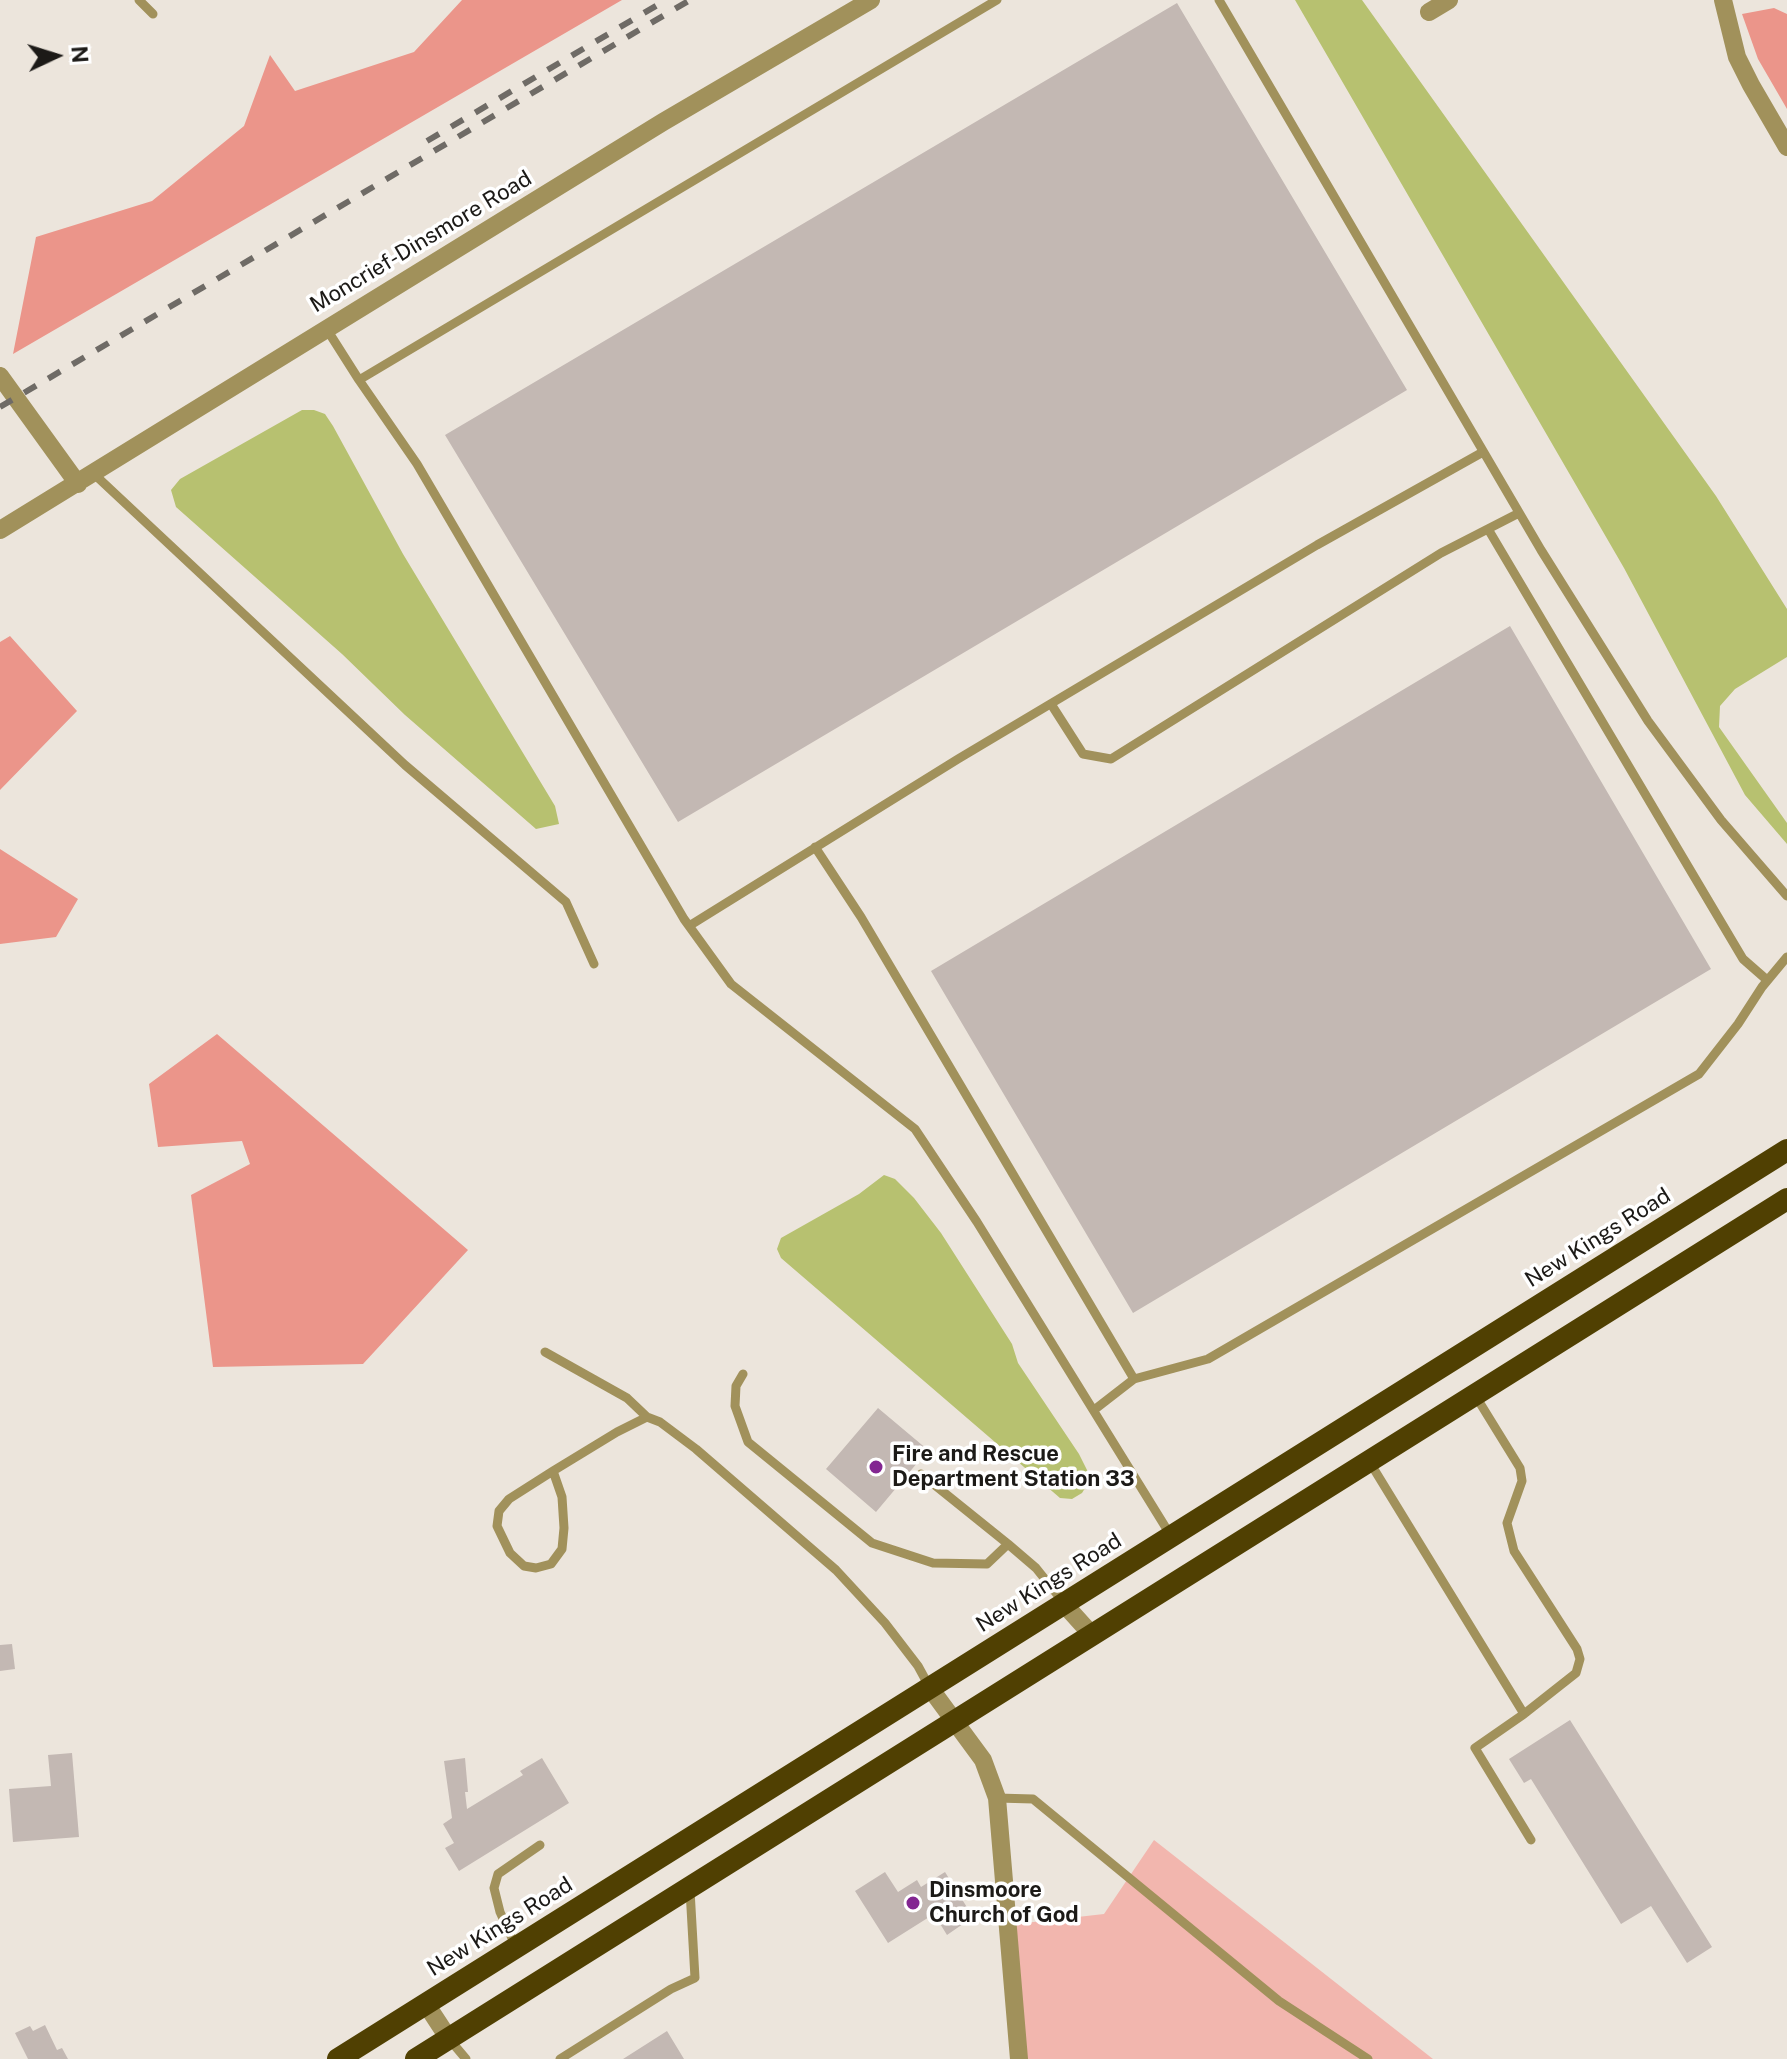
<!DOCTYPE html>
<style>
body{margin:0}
#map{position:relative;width:1787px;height:2059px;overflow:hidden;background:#ece5dc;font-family:"Public Sans",sans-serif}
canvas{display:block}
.north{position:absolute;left:16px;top:16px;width:80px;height:80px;-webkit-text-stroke:6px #fff;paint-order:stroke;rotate:86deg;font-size:22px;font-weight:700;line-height:32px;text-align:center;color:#1c1a17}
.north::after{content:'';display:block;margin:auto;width:28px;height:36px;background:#1c1a17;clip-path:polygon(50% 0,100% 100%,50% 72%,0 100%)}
</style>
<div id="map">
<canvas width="1787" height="2059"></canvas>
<div class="north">N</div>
</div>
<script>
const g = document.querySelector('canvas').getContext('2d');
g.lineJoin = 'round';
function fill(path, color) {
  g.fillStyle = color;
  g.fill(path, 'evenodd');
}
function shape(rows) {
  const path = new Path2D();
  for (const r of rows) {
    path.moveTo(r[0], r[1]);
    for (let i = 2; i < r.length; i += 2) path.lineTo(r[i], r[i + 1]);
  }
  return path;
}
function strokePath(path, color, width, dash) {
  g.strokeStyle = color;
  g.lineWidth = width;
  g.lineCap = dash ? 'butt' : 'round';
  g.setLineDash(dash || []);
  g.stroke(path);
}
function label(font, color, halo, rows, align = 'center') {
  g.font = font + ' "Public Sans",sans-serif';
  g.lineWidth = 7;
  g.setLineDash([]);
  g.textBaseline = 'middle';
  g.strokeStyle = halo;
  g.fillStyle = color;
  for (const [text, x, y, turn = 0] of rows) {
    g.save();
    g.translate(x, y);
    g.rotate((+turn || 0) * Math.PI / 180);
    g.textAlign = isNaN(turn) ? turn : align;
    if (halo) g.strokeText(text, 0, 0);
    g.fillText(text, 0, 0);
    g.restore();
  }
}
fill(shape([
 [1154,1840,1433,2059,1027,2059,1016,1924,1104,1914]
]), '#f2b6ae');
fill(shape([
 [462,0,622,0,13,354,36,237,152,201,244,126,270,55,295,91,414,52],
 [1774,8,1787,14,1787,109,1758,59,1742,14],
 [10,636,77,711,0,790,0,642],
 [0,849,78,899,56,937,0,944],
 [217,1034,468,1250,363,1364,213,1367,191,1195,250,1164,242,1141,158,1147,149,1084]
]), '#eb958a');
fill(shape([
 [1295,0,1362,0,1716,496,1787,609,1787,657,1735,689,1720,706,1719,727,1787,823,1787,844,1745,795,1624,568],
 [302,410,314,410,325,414,333,426,403,554,555,806,559,824,536,829,405,715,342,654,176,507,171,490,180,479],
 [884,1175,895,1179,914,1198,941,1233,1012,1344,1018,1363,1079,1454,1088,1472,1087,1485,1082,1493,1072,1499,1060,1498,781,1258,777,1249,781,1238,859,1194]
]), '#b7c170');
fill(shape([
 [1177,3,1407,390,678,822,445,435],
 [1510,626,1711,969,1133,1313,931,971],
 [878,1408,928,1450,876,1512,826,1469],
 [12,1644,15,1669,0,1671,0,1645],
 [1570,1720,1712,1947,1687,1963,1651,1906,1621,1924,1531,1779,1524,1783,1509,1759],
 [72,1753,79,1837,13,1842,9,1789,51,1786,48,1755],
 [465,1758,468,1792,465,1792,467,1809,523,1775,520,1771,542,1758,569,1803,459,1871,445,1848,454,1843,443,1824,452,1818,444,1761],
 [885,1872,898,1892,917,1880,921,1887,945,1872,973,1917,947,1935,934,1914,888,1943,855,1891],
 [45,2025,57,2050,62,2048,68,2059,28,2059,15,2033,30,2026,33,2031],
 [667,2031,684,2059,623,2059]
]), '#c3b8b3');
strokePath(shape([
 [139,0,153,14],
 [1219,0,1541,550,1648,721,1721,820,1787,896],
 [326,328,359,380,997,0],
 [359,380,417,464,684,919,731,984,915,1129,977,1222,1171,1536],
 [94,474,405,765,566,902,594,964],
 [1488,529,1743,959,1767,980],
 [1051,704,1083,754,1111,759,1441,553,1519,513],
 [815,847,861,917,1134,1379],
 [689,926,958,759,1317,545,1483,452],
 [545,1352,627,1398,647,1417],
 [743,1374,736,1386,735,1406,748,1442,872,1543,933,1563,987,1564,1008,1544,1036,1568,1064,1603],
 [1475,1395,1520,1468,1522,1481,1507,1523,1514,1551,1577,1649,1580,1659,1576,1673,1524,1714],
 [1094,1410,1134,1379,1208,1359,1699,1074,1738,1024,1762,987,1787,957],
 [1369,1461,1524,1714,1475,1748,1531,1840],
 [553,1471,562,1497,564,1528,562,1549,551,1564,536,1568,524,1566,510,1553,497,1526,499,1511,509,1499,553,1471,617,1432,647,1417,660,1422,696,1449,836,1570,885,1623,918,1666,930,1688],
 [921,1474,1008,1544],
 [997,1798,1033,1799,1279,2001,1368,2059],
 [516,1947,500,1912,494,1888,498,1874,540,1845],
 [450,2040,466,2059],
 [560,2059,671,1989,695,1978,690,1890]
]), '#a1915b', 9);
strokePath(shape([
 [1723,0,1737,57,1751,85,1787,147],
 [1429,12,1449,0],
 [0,376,78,484],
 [0,530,663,122,871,0],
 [1064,1604,1092,1635],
 [930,1688,983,1760,997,1798,1019,2059],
 [426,2004,449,2039]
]), '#a1915b', 18);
strokePath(shape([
 [338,2059,1787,1150],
 [416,2059,1787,1199]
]), '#504002', 22);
strokePath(shape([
 [427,141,666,0],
 [0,407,690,0]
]), '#6f6b66', 6, [14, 14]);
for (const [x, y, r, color] of [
 [876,1467,8,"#832691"],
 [913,1903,8,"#832691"]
]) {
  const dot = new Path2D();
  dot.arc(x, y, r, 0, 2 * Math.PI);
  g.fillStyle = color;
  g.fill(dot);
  strokePath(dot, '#fff', 3);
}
label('22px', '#1c1a17', '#fff', [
 ["Moncrief-Dinsmore Road",421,242,-31],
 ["New Kings Road",1598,1238,-32],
 ["New Kings Road",1049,1583,-32],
 ["New Kings Road",500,1927,-32]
]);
label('bold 22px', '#1c1a17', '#fff', [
 ["Fire and Rescue",892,1454],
 ["Department Station 33",892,1479],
 ["Dinsmoore",929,1890],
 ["Church of God",929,1915]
], 'left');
</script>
